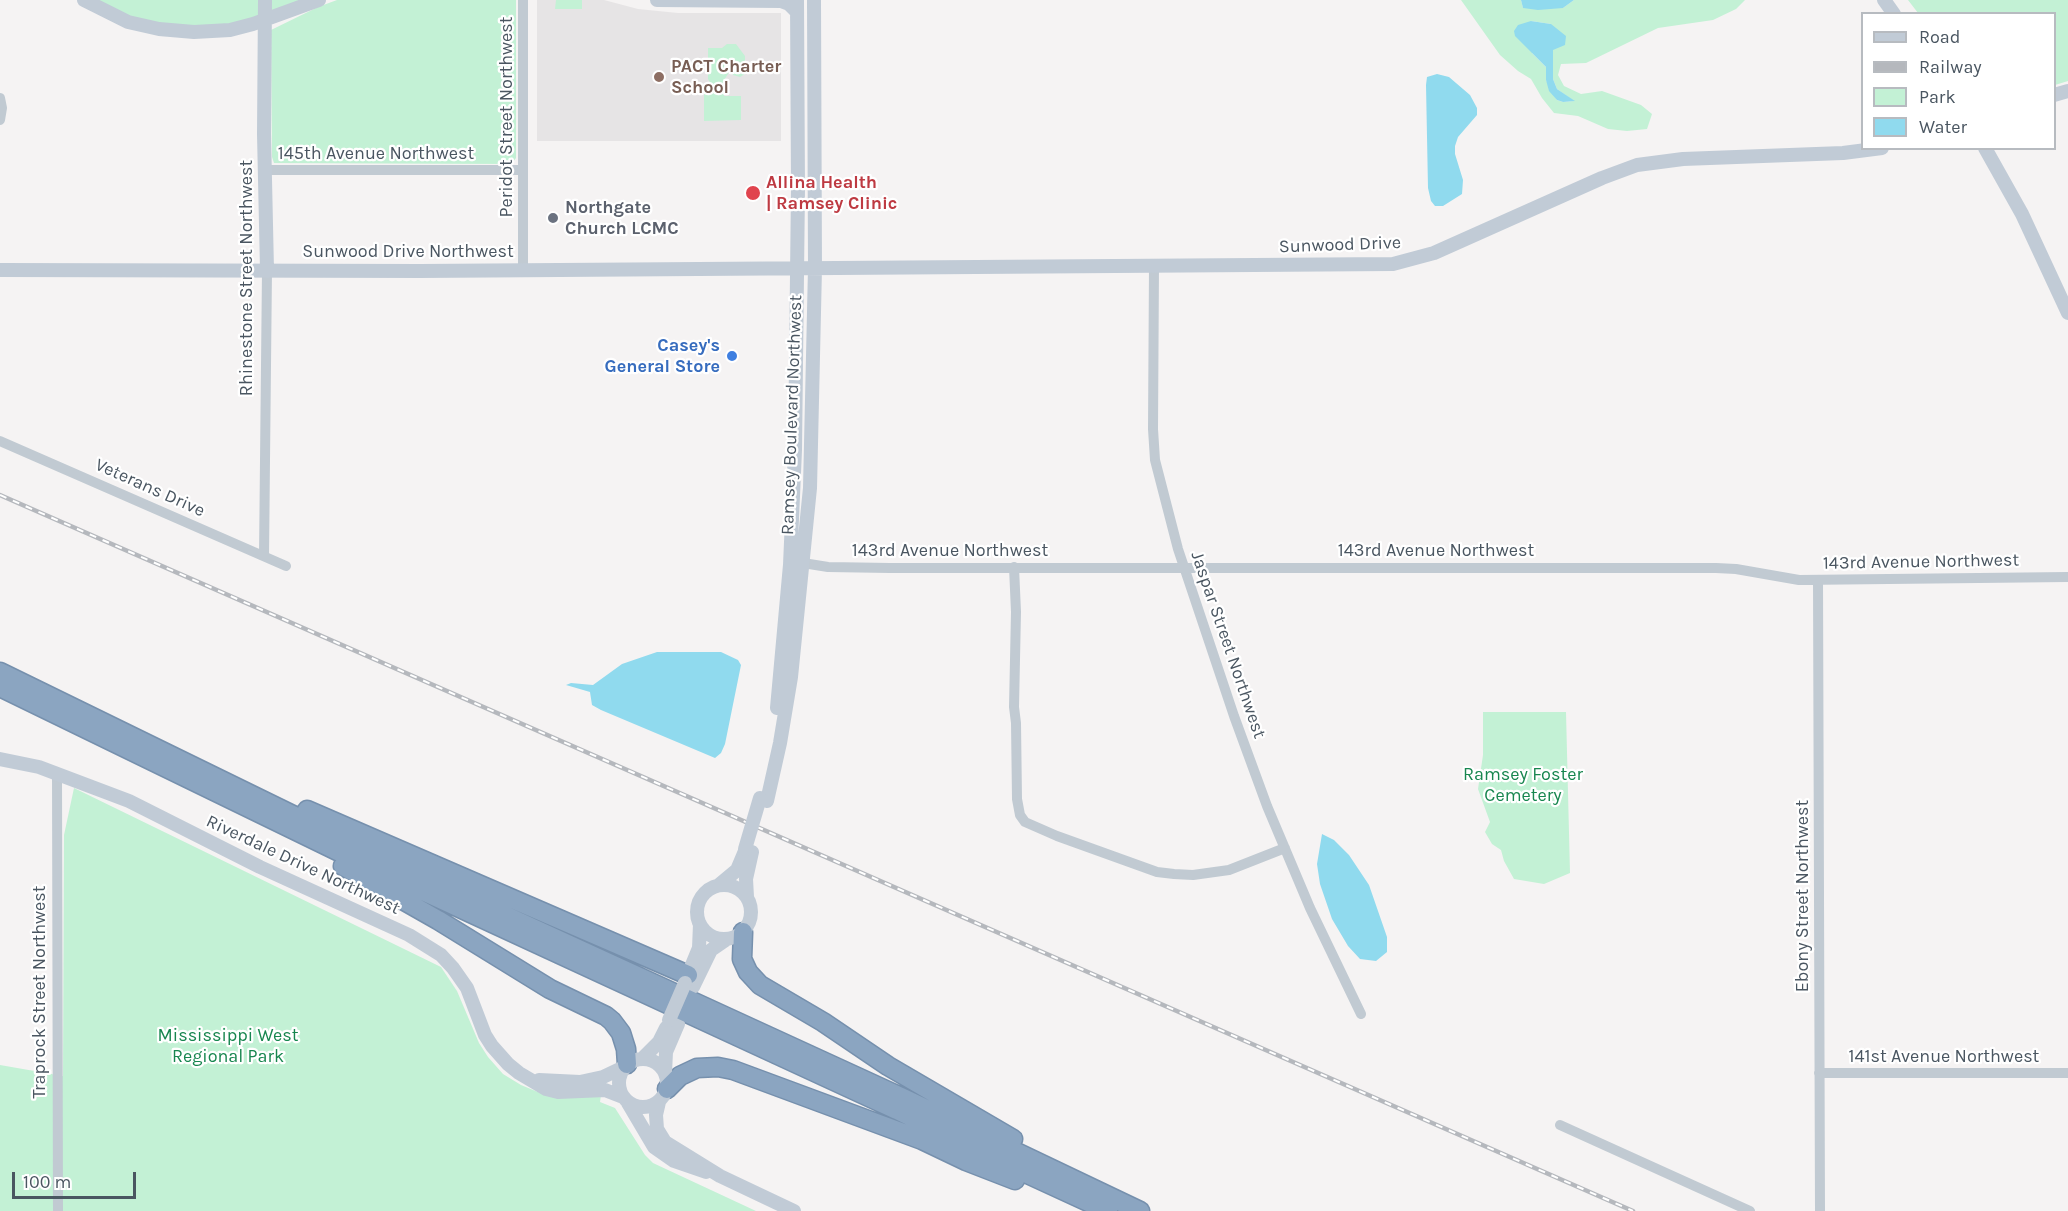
<!DOCTYPE html>
<style>
body{margin:0}
#map{position:relative;width:2068px;height:1211px;overflow:hidden;background:#f5f3f3;font-family:Karla,sans-serif}
canvas{display:block}
.legend{position:absolute;left:1861px;top:12px;width:195px;height:138px;box-sizing:border-box;background:#fff;border:2px solid #b7bbc0;margin:0;padding:8px 10px;list-style:none;font-size:18px;color:#4a5661}
.legend li{display:flex;align-items:center;gap:12px;height:30px}
.legend b{width:30px;border:2px solid #b7bbc0}
.scale{position:absolute;left:12px;top:1172px;width:124px;height:27px;box-sizing:border-box;border:3px solid #4a5661;border-top:0;padding-left:8px;font-size:18px;line-height:21px;white-space:nowrap;color:#4a5661;-webkit-text-stroke:4px #fff;paint-order:stroke}
</style>
<div id="map">
<canvas width="2068" height="1211"></canvas>
<ul class="legend">
<li><b style="height:8px;background:#c1cbd6"></b>Road</li>
<li><b style="height:8px;background:#b5b8bd"></b>Railway</li>
<li><b style="height:16px;background:#c3f1d5"></b>Park</li>
<li><b style="height:16px;background:#90daee"></b>Water</li>
</ul>
<div class="scale">100 m</div>
</div>
<script>
const g = document.querySelector('canvas').getContext('2d');
g.lineJoin = 'round';
function fill(path, color) {
  g.fillStyle = color;
  g.fill(path, 'evenodd');
}
function shape(rows) {
  const path = new Path2D();
  for (const r of rows) {
    if (r.length === 3) {
      path.moveTo(r[0] + r[2], r[1]);
      path.arc(r[0], r[1], r[2], 0, 2 * Math.PI);
      continue;
    }
    path.moveTo(r[0], r[1]);
    for (let i = 2; i < r.length; i += 2) path.lineTo(r[i], r[i + 1]);
  }
  return path;
}
function strokePath(path, color, width, dash) {
  g.strokeStyle = color;
  g.lineWidth = width;
  g.lineCap = dash ? 'butt' : 'round';
  g.setLineDash(dash || []);
  g.stroke(path);
}
function label(font, color, halo, rows, align = 'center') {
  g.font = font + ' Karla,sans-serif';
  g.lineWidth = 4.5;
  g.setLineDash([]);
  g.textBaseline = 'middle';
  g.strokeStyle = halo;
  g.fillStyle = color;
  for (const [text, x, y, turn = 0] of rows) {
    g.save();
    g.translate(x, y);
    g.rotate((+turn || 0) * Math.PI / 180);
    g.textAlign = isNaN(turn) ? turn : align;
    if (halo) g.strokeText(text, 0, 0);
    g.fillText(text, 0, 0);
    g.restore();
  }
}
fill(shape([
 [537,0,604,0,638,9,678,13,781,13,781,141,537,141]
]), '#e6e4e5');
fill(shape([
 [92,0,309,0,252,21,196,29,141,22],
 [337,0,516,0,516,158,513,162,507,164,274,163,272,157,271,30,318,7],
 [556,0,582,0,582,9,555,9],
 [1461,0,1521,0,1523,8,1563,8,1574,0,1745,0,1736,9,1713,20,1658,28,1586,63,1561,64,1558,75,1564,86,1581,94,1602,91,1641,105,1652,114,1647,129,1627,131,1608,129,1578,116,1554,113,1542,98,1531,79,1518,71,1500,55],
 [1531,21,1551,24,1553,50,1553,79,1557,89,1574,101,1563,102,1557,100,1546,80,1546,67,1532,53],
 [1908,0,2068,0,2068,81,2055,85,2054,14,1918,13],
 [727,44,736,44,745,56,745,74,740,77,733,75,730,71,724,80,724,85,712,86,708,79,708,48,722,48],
 [704,91,724,91,724,96,741,96,741,120,704,121],
 [1483,712,1566,712,1570,873,1544,884,1514,879,1504,861,1501,850,1492,844,1485,832,1490,822,1478,789,1483,755],
 [74,788,441,967,457,991,479,1043,488,1057,503,1074,521,1085,538,1092,557,1096,601,1095,600,1102,615,1108,645,1155,653,1163,756,1211,0,1211,0,1065,63,1076,64,835]
]), '#c3f1d5');
fill(shape([
 [1521,0,1574,0,1563,8,1538,10,1523,8],
 [1531,21,1551,24,1566,36,1565,45,1553,50,1553,79,1557,89,1575,101,1563,102,1557,100,1549,91,1546,80,1546,67,1515,36,1514,31,1518,25],
 [1437,74,1449,77,1470,95,1477,108,1477,115,1458,137,1455,146,1455,154,1463,180,1462,194,1443,206,1435,206,1431,201,1428,188,1426,85,1427,77],
 [657,652,721,652,738,660,741,665,725,744,721,753,715,758,601,710,592,705,590,692,566,685,571,683,593,685,622,664],
 [1322,834,1334,840,1349,855,1369,885,1387,937,1387,952,1376,961,1360,959,1348,946,1332,919,1320,884,1317,864]
]), '#90daee');
const highway = shape([
 [0,672,393,864,903,1098,1140,1211],
 [0,687,360,862,897,1110,1021,1171,1108,1211],
 [307,810,688,975],
 [343,866,438,920,550,989,606,1016,612,1021,621,1033,626,1049,627,1064],
 [743,932,742,959,748,972,760,985,823,1022,888,1066,1013,1139],
 [667,1089,680,1076,697,1068,718,1067,733,1070,922,1140,966,1161,1015,1180]
]);
strokePath(highway, '#7690ad', 21);
strokePath(shape([
 [0,98,2,108,0,120],
 [265,170,523,170],
 [1154,266,1153,429,1155,460,1178,549,1234,716,1267,806,1310,908,1361,1014],
 [523,271,523,0],
 [0,441,286,566],
 [264,556,267,270],
 [803,563,828,567,890,568,1716,568,1736,569,1799,580,2068,577],
 [1014,567,1016,612,1014,707,1016,723,1017,799,1020,815,1025,822,1057,836,1157,872,1174,874,1193,875,1229,870,1285,848],
 [1818,580,1820,1211],
 [57,773,58,1211],
 [1819,1073,2068,1073],
 [1560,1125,1750,1211]
]), '#c1cad2', 10);
strokePath(shape([
 [84,0,128,22,159,29,194,32,230,30,253,24,319,0],
 [265,0,264,134,267,270],
 [657,0,781,1,789,4,797,12],
 [1884,0,1894,14],
 [2054,95,2068,91],
 [1985,148,2022,214,2068,313],
 [0,270,420,271,1393,264,1434,253,1602,178,1637,165,1683,159,1843,153,1882,148],
 [777,708,790,565,795,450,798,188,797,0],
 [0,759,39,767,129,801,260,867,409,935,441,955,453,968,467,988,485,1035,492,1046,508,1064,519,1073,546,1089,558,1092,605,1090,623,1097],
 [767,801,780,743,791,677,810,488,815,268,814,0],
 [724,912,27],
 [719,885,737,870,745,851],
 [747,897,746,879,752,852],
 [685,982,699,948,700,924],
 [693,987,711,950,727,939],
 [643,1083,24],
 [642,1059,659,1042,666,1028],
 [665,1073,666,1052,678,1024],
 [539,1080,580,1082,603,1077,624,1067],
 [659,1102,656,1115,657,1129,665,1142,720,1176,794,1211],
 [628,1103,654,1147,674,1161,706,1172]
]), '#c1cbd6', 14);
strokePath(highway, '#8ba5c1', 18);
const rail = shape([
 [0,495,1633,1211]
]);
strokePath(rail, '#b5b8bd', 4.5);
strokePath(rail, '#fff', 2, [7]);
strokePath(shape([
 [745,849,760,798],
 [669,1020,685,983]
]), '#c1cbd6', 14);
for (const [x, y, r, color] of [
 [659,77,6,"#8d6e63"],
 [753,193,8,"#e0444e"],
 [553,218,6,"#6b7280"],
 [732,356,6,"#3f7fe0"]
]) {
  const dot = new Path2D();
  dot.arc(x, y, r, 0, 2 * Math.PI);
  g.fillStyle = color;
  g.fill(dot);
  strokePath(dot, '#fff', 2);
}
label('bold 18px', '#785e54', '#fff', [
 ["PACT Charter",671,67],
 ["School",671,88]
], 'left');
label('18px', '#4a5661', '#fff', [
 ["Peridot Street Northwest",507,117,-90],
 ["145th Avenue Northwest",376,154],
 ["Sunwood Drive",1340,245,-2],
 ["Sunwood Drive Northwest",408,252],
 ["Rhinestone Street Northwest",247,278,-90],
 ["Ramsey Boulevard Northwest",792,415,-88],
 ["Veterans Drive",150,488,24],
 ["143rd Avenue Northwest",950,551],
 ["143rd Avenue Northwest",1436,551],
 ["143rd Avenue Northwest",1921,562,-1],
 ["Jaspar Street Northwest",1228,645,71],
 ["Riverdale Drive Northwest",303,865,25],
 ["Ebony Street Northwest",1803,896,-90],
 ["Traprock Street Northwest",40,992,-90],
 ["141st Avenue Northwest",1944,1057]
]);
label('bold 18px', '#be3a42', '#fff', [
 ["Allina Health",766,183],
 ["| Ramsey Clinic",766,204]
], 'left');
label('bold 18px', '#5b616d', '#fff', [
 ["Northgate",565,208],
 ["Church LCMC",565,229]
], 'left');
label('bold 18px', '#366cbe', '#fff', [
 ["Casey's",720,346],
 ["General Store",720,367]
], 'right');
label('18px', '#17864f', '#fff', [
 ["Ramsey Foster",1523,775],
 ["Cemetery",1523,796],
 ["Mississippi West",228,1036],
 ["Regional Park",228,1057]
]);
</script>
